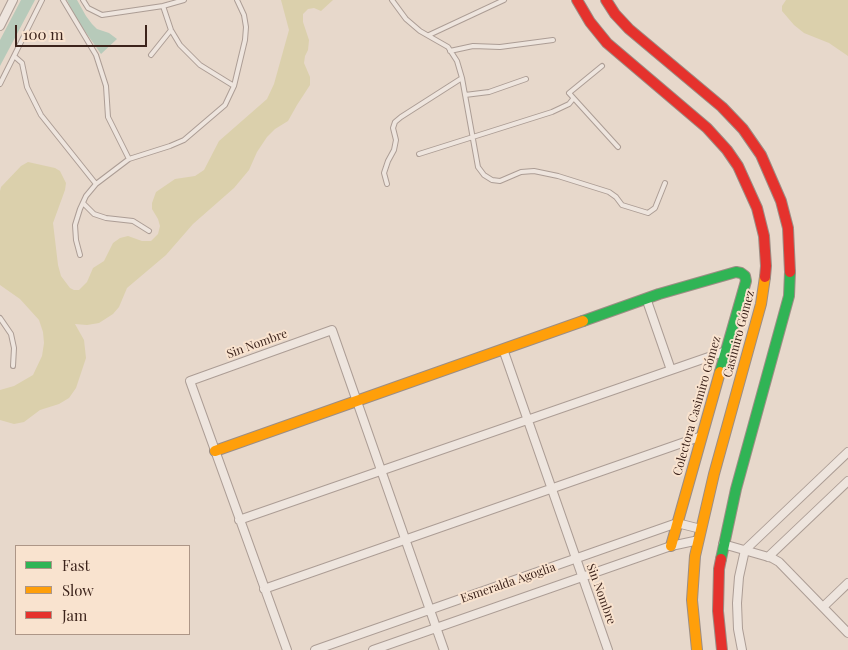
<!DOCTYPE html>
<meta charset="utf-8">
<style>
body{margin:0}
#map{position:relative;width:848px;height:650px;overflow:hidden;background:#e7d8cb;font-family:"Playfair Display",serif}
canvas{display:block}
.legend{position:absolute;left:15px;top:545px;width:175px;height:90px;box-sizing:border-box;background:#f9e3cf;border:1px solid #ad9687;margin:0;padding:6px 9px;list-style:none;font-size:15px;color:#3c231b}
.legend li{display:flex;align-items:center;gap:10px;height:25px}
.legend b{width:25px;border:1px solid #ad9687}
.scale{position:absolute;left:15px;top:25px;width:132px;height:22px;box-sizing:border-box;border:2px solid #3c231b;border-top:0;padding-left:6px;font-size:15px;line-height:18px;white-space:nowrap;color:#3c231b;-webkit-text-stroke:4px #f9e3cf;paint-order:stroke}
</style>
<div id="map">
<canvas width="848" height="650"></canvas>
<ul class="legend">
<li><b style="height:6px;background:#30b455"></b>Fast</li>
<li><b style="height:6px;background:#ff9f0a"></b>Slow</li>
<li><b style="height:6px;background:#e5322d"></b>Jam</li>
</ul>
<div class="scale">100 m</div>
</div>
<script>
const g = document.querySelector('canvas').getContext('2d');
g.lineJoin = 'round';
function fill(path, color) {
  g.fillStyle = color;
  g.fill(path, 'evenodd');
}
function shape(rows) {
  const path = new Path2D();
  for (const r of rows) {
    path.moveTo(r[0], r[1]);
    for (let i = 2; i < r.length; i += 2) path.lineTo(r[i], r[i + 1]);
  }
  return path;
}
function strokePath(path, color, width, dash) {
  g.strokeStyle = color;
  g.lineWidth = width;
  g.lineCap = dash ? 'butt' : 'round';
  g.setLineDash(dash || []);
  g.stroke(path);
}
function label(font, color, halo, rows, align = 'center') {
  g.font = font + ' "Playfair Display",serif';
  g.lineWidth = 4;
  g.setLineDash([]);
  g.textBaseline = 'middle';
  g.strokeStyle = halo;
  g.fillStyle = color;
  for (const [text, x, y, turn = 0] of rows) {
    g.save();
    g.translate(x, y);
    g.rotate((+turn || 0) * Math.PI / 180);
    g.textAlign = isNaN(turn) ? turn : align;
    if (halo) g.strokeText(text, 0, 0);
    g.fillText(text, 0, 0);
    g.restore();
  }
}
fill(shape([
 [281,0,333,0,321,11,314,8,308,9,303,14,303,22,309,40,308,50,305,56,304,63,310,77,310,85,297,105,288,121,275,129,267,137,257,152,249,170,234,188,193,224,166,255,127,288,119,307,113,314,99,323,87,325,75,324,84,340,86,358,76,388,69,398,59,404,40,410,24,422,14,424,0,420,0,390,14,386,33,375,42,356,44,343,43,332,39,320,20,299,0,285,0,191,1,187,21,166,28,162,55,168,60,171,66,183,65,190,53,223,58,265,61,276,70,288,74,290,79,290,87,282,93,268,104,261,113,243,120,238,128,236,142,241,151,241,158,234,160,226,158,219,152,209,152,203,156,192,175,179,195,176,204,170,219,141,267,99,274,84,289,30],
 [786,0,848,0,848,56,829,43,804,33,794,25,782,11,782,6]
]), '#dbd0ac');
fill(shape([
 [21,0,35,0,0,66,0,40],
 [67,0,77,0,86,16,92,24,97,29,109,33,117,39,101,54,75,17]
]), '#b7caba');
const lane = shape([
 [63,0,96,55,106,86,108,117,129,159],
 [83,0,88,8,102,15,163,6,184,0],
 [392,0,406,19,420,31,448,47,457,61,462,78,478,167,484,175,492,180,500,181,521,172,534,171,558,176,609,192,616,197,622,205,648,213,655,208,665,183],
 [163,6,171,30,180,45,200,65,234,86],
 [429,35,504,0],
 [450,51,473,46,500,47,553,40],
 [151,55,171,30],
 [14,56,22,63,27,87,41,115,96,184],
 [602,66,569,93,618,147],
 [0,84,42,0],
 [465,95,489,92,526,79],
 [419,154,552,112,569,104,573,99],
 [387,184,384,173,388,161,394,150,396,140,393,128,395,122,401,117,462,78],
 [83,203,94,214,106,218,133,221,149,231],
 [80,255,76,240,75,225,80,209,86,196,96,184,129,159,170,146,184,140,225,105,234,86,245,40,246,27,244,15,237,0],
 [0,318,11,334,14,348,13,366]
]);
const street = shape([
 [0,26,13,0],
 [646,298,671,370],
 [503,349,608,650],
 [239,520,726,351],
 [723,544,772,558,779,562,848,633],
 [768,557,848,481],
 [264,589,702,436],
 [823,607,848,583],
 [287,650,190,381,332,330,444,650],
 [315,650,677,523,701,529],
 [373,650,671,546,699,540],
 [742,650,738,629,737,603,739,577,745,550,848,452]
]);
const fast = shape([
 [583,321,659,294,736,272,741,273,745,276,746,281,720,372],
 [721,559,736,489,789,296,790,272]
]);
const slow = shape([
 [215,451,583,321],
 [671,546,720,372],
 [697,650,692,600,695,556,714,474,761,304,765,277]
]);
const jam = shape([
 [577,0,590,22,607,43,707,128,727,150,738,166,757,208,764,236,766,266,765,277],
 [606,0,615,14,629,29,722,107,743,129,761,155,781,201,788,228,790,272],
 [721,559,719,569,718,611,722,650]
]);
strokePath(lane, '#ac9d95', 6);
strokePath(street, '#ac9d95', 10);
strokePath(fast, '#9c8d84', 12);
strokePath(slow, '#9c8d84', 12);
strokePath(jam, '#9c8d84', 12);
strokePath(lane, '#eee5de', 4);
strokePath(street, '#eee5de', 8);
strokePath(fast, '#30b455', 10);
strokePath(slow, '#ff9f0a', 10);
strokePath(jam, '#e5322d', 10);
label('12px', '#3c231b', '#f9e3cf', [
 ["Casimiro Gómez",739,334,-75],
 ["Sin Nombre",257,344,-20],
 ["Colectora Casimiro Gómez",697,406,-74],
 ["Esmeralda Agoglia",508,583,-19],
 ["Sin Nombre",601,594,70]
]);
</script>
